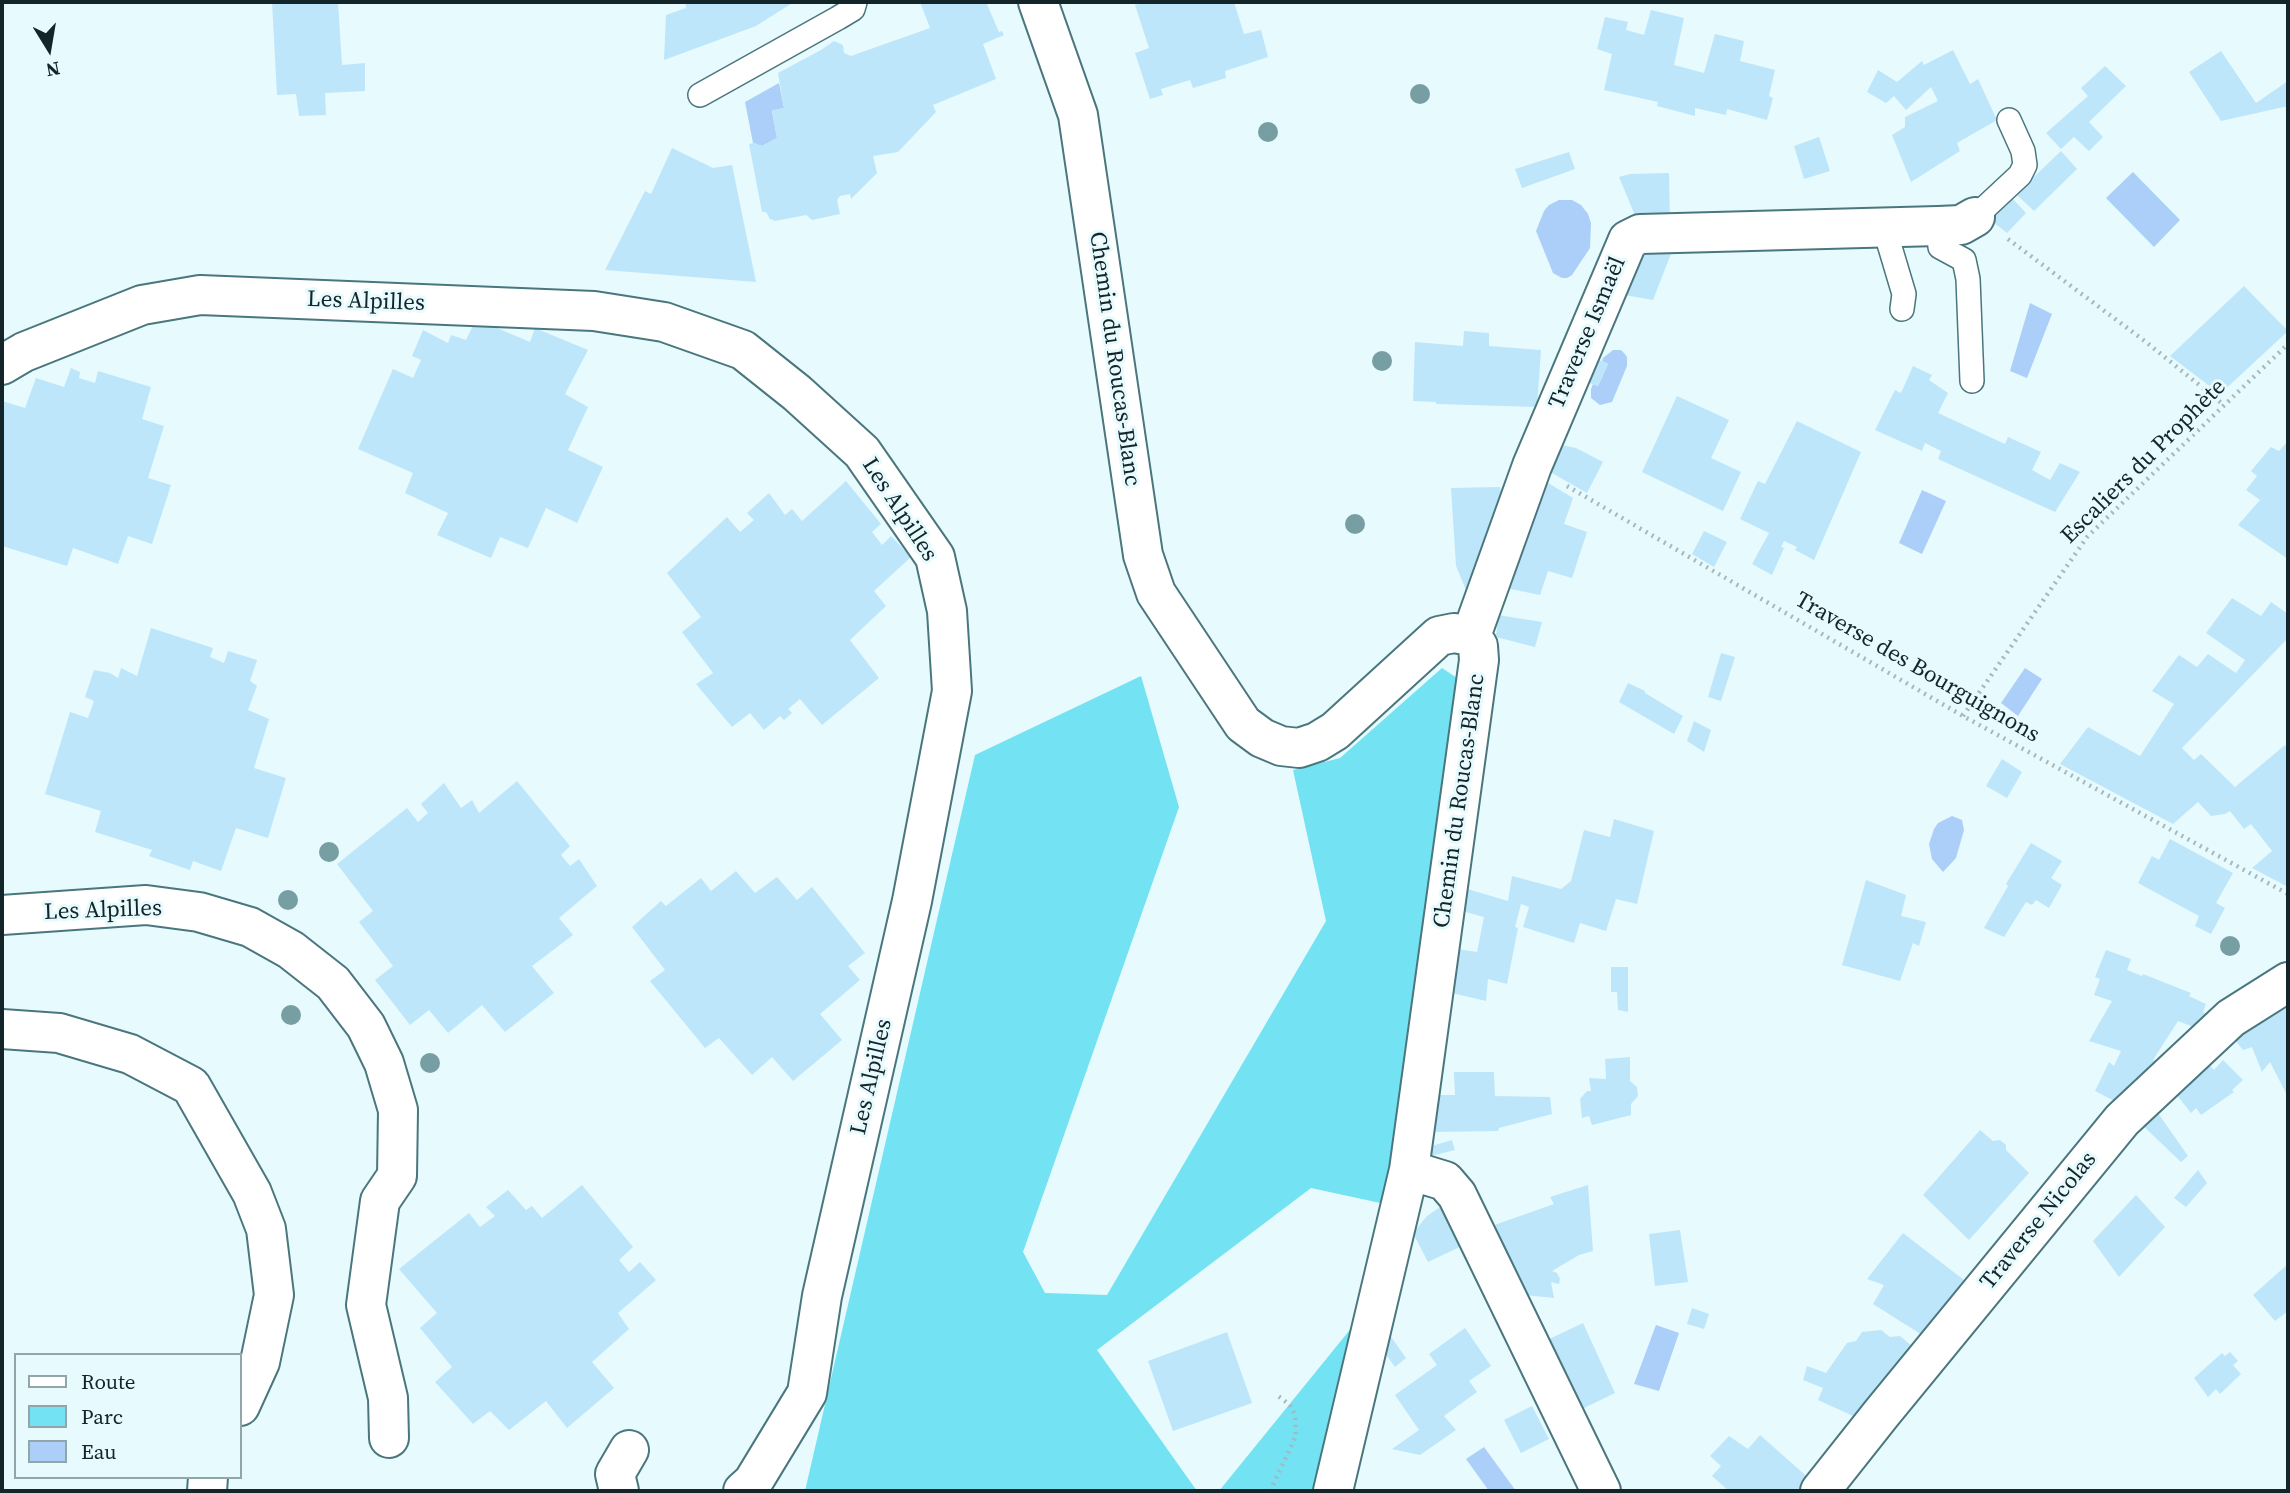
<!DOCTYPE html>
<meta charset="utf-8">
<style>
body{margin:0}
#map{position:relative;width:2290px;height:1493px;overflow:hidden;background:#e7fafd;font-family:"Source Serif 4",serif}
canvas{display:block}
.frame{position:absolute;inset:0;border:4px solid #132528;pointer-events:none}
.legend{position:absolute;left:14px;top:1353px;width:228px;height:126px;box-sizing:border-box;background:#e7fafd;border:2px solid #92a5a8;margin:0;padding:9px 12px;list-style:none;font-size:21px;color:#132528}
.legend li{display:flex;align-items:center;gap:14px;height:35px}
.legend b{width:35px;border:2px solid #92a5a8}
.north{position:absolute;left:14px;top:14px;width:70px;height:70px;-webkit-text-stroke:5px #e7fafd;paint-order:stroke;rotate:169deg;font-size:19px;font-weight:700;line-height:28px;text-align:center;color:#132528}
.north::after{content:'';display:block;margin:auto;width:24px;height:32px;background:#132528;clip-path:polygon(50% 0,100% 100%,50% 72%,0 100%)}
</style>
<div id="map">
<canvas width="2290" height="1493"></canvas>
<div class="frame"></div>
<ul class="legend">
<li><b style="height:9px;background:#fff"></b>Route</li>
<li><b style="height:19px;background:#73e2f2"></b>Parc</li>
<li><b style="height:19px;background:#abcff8"></b>Eau</li>
</ul>
<div class="north">N</div>
</div>
<script>
const g = document.querySelector('canvas').getContext('2d');
g.lineJoin = 'round';
function fill(path, color) {
  g.fillStyle = color;
  g.fill(path, 'evenodd');
}
function shape(rows) {
  const path = new Path2D();
  for (const r of rows) {
    path.moveTo(r[0], r[1]);
    for (let i = 2; i < r.length; i += 2) path.lineTo(r[i], r[i + 1]);
  }
  return path;
}
function strokePath(path, color, width, dash) {
  g.strokeStyle = color;
  g.lineWidth = width;
  g.lineCap = dash ? 'butt' : 'round';
  g.setLineDash(dash || []);
  g.stroke(path);
}
function label(font, color, halo, rows, align = 'center') {
  g.font = font + ' "Source Serif 4",serif';
  g.lineWidth = 6;
  g.setLineDash([]);
  g.textBaseline = 'middle';
  g.strokeStyle = halo;
  g.fillStyle = color;
  for (const [text, x, y, turn = 0] of rows) {
    g.save();
    g.translate(x, y);
    g.rotate((+turn || 0) * Math.PI / 180);
    g.textAlign = isNaN(turn) ? turn : align;
    if (halo) g.strokeText(text, 0, 0);
    g.fillText(text, 0, 0);
    g.restore();
  }
}
fill(shape([
 [1442,668,1460,680,1385,1204,1311,1188,1097,1350,1197,1491,805,1491,975,755,1141,676,1179,807,1023,1252,1045,1293,1107,1295,1326,921,1293,770,1340,758],
 [1353,1326,1313,1491,1219,1491]
]), '#73e2f2');
fill(shape([
 [779,83,784,108,772,111,777,138,762,146,753,143,745,102],
 [2133,172,2180,220,2154,247,2106,198],
 [1559,200,1572,200,1581,205,1588,214,1591,223,1590,248,1572,275,1567,278,1562,278,1553,273,1536,231,1544,211,1549,205],
 [2030,303,2052,314,2027,378,2010,371],
 [1613,350,1621,350,1624,353,1627,357,1627,366,1612,402,1600,405,1591,398,1591,389,1593,384,1598,386,1608,364,1602,361,1603,358],
 [1922,490,1946,501,1922,554,1899,543],
 [2025,668,2042,679,2018,716,2001,703],
 [1952,816,1962,820,1964,830,1956,858,1943,872,1932,859,1929,844,1934,829,1938,823],
 [1656,1325,1679,1333,1659,1391,1634,1384],
 [1484,1447,1516,1491,1489,1491,1466,1459]
]), '#abcff8');
fill(shape([
 [272,2,338,2,342,65,365,63,365,91,325,93,326,115,299,116,296,94,277,95],
 [685,2,794,2,756,26,664,60,666,15,686,8],
 [920,2,986,2,999,32,1002,31,1004,35,983,44,996,79,933,105,936,112,898,152,873,156,877,173,851,199,850,194,840,196,837,200,840,214,812,220,806,215,775,221,770,219,766,212,762,212,749,144,754,143,762,146,777,138,772,110,784,108,778,73,821,50,834,41,843,45,844,53,851,56,930,28],
 [1145,2,1234,2,1244,34,1261,30,1268,57,1225,71,1226,78,1193,88,1190,80,1161,89,1163,95,1150,99,1135,53,1149,48,1135,5],
 [1651,10,1684,18,1674,65,1704,73,1715,34,1744,41,1740,61,1775,70,1769,96,1773,98,1767,120,1727,109,1726,115,1695,108,1695,116,1657,106,1658,102,1604,90,1612,54,1597,49,1605,17,1628,22,1626,30,1644,35],
 [1953,50,1970,84,1978,79,1997,120,1957,143,1960,151,1911,182,1892,135,1905,127,1905,117,1938,101,1931,87,1906,110,1894,96,1886,103,1867,92,1878,70,1897,82,1922,61,1924,65],
 [2221,51,2256,103,2288,81,2288,106,2221,121,2189,72],
 [2105,66,2126,86,2089,122,2103,137,2089,151,2074,137,2061,149,2046,133,2088,96,2081,88],
 [1819,137,1830,171,1804,179,1794,146],
 [672,148,713,168,732,165,756,282,605,270,645,191,651,194],
 [2061,151,2077,169,2034,211,2016,194],
 [1569,152,1575,169,1522,188,1515,169],
 [1669,173,1670,224,1639,225,1619,177,1630,174],
 [2012,198,2026,213,2007,233,1989,219],
 [1674,246,1653,300,1613,293,1638,250],
 [2244,286,2288,331,2220,394,2170,356],
 [476,319,530,342,535,328,588,350,565,394,588,407,568,450,603,467,577,523,546,508,528,548,500,537,491,558,437,535,448,513,405,493,413,473,358,449,393,369,413,378,421,360,412,356,423,330,448,343,451,335,466,340],
 [1464,331,1489,333,1489,346,1541,350,1537,407,1436,404,1436,402,1413,401,1415,342,1463,346],
 [1588,355,1608,364,1598,386,1578,379],
 [1913,366,1932,375,1929,380,1948,393,1938,413,2005,444,2008,437,2041,452,2032,470,2050,480,2060,463,2080,472,2055,512,1938,459,1941,451,1925,443,1922,451,1875,430,1895,390,1901,393],
 [71,368,80,372,79,378,95,383,98,371,151,387,142,419,164,426,148,478,171,485,152,544,128,536,118,564,73,548,67,566,2,546,2,401,25,408,36,378,64,387],
 [1677,396,1729,420,1711,458,1741,472,1723,511,1642,472],
 [1797,421,1861,452,1814,560,1795,550,1797,547,1784,541,1781,547,1784,548,1772,575,1752,564,1769,533,1740,519,1758,481,1765,484],
 [2288,441,2288,559,2238,525,2260,500,2246,490,2257,476,2251,471,2271,447,2279,451],
 [1552,443,1576,448,1603,462,1587,493,1552,473,1546,458],
 [1540,478,1573,498,1564,524,1587,532,1572,578,1548,571,1540,595,1506,588],
 [846,481,881,524,872,532,882,545,891,536,911,557,874,591,886,606,850,640,879,678,822,725,800,699,788,709,792,713,784,720,780,716,764,730,750,713,732,727,696,684,713,673,682,632,701,617,667,573,727,517,740,532,754,520,747,513,769,493,785,515,792,509,802,521],
 [1500,487,1502,495,1468,595,1456,566,1451,488],
 [1704,531,1727,542,1714,567,1692,554],
 [2232,598,2261,616,2271,602,2288,614,2288,638,2182,748,2194,760,2201,754,2235,787,2285,745,2288,750,2288,887,2252,868,2272,851,2251,824,2244,829,2230,811,2225,814,2211,816,2198,802,2173,824,2060,764,2088,727,2140,756,2174,704,2152,691,2179,655,2197,667,2208,654,2236,673,2245,660,2206,633],
 [1498,615,1542,622,1535,647,1496,637],
 [151,628,213,648,210,657,224,663,228,651,257,660,250,681,257,686,248,710,269,719,254,768,286,778,268,838,236,828,221,871,193,861,190,870,149,856,152,850,95,832,101,811,45,794,70,712,88,718,94,701,85,697,94,670,110,673,118,678,121,668,137,676],
 [1721,653,1735,657,1721,701,1708,697],
 [1628,683,1645,691,1645,693,1683,716,1674,734,1619,702],
 [1694,721,1711,730,1704,752,1687,741],
 [2002,759,2022,772,2007,798,1986,786],
 [517,781,570,846,561,855,570,866,579,859,597,886,559,918,573,935,532,966,554,993,505,1032,482,1005,448,1033,429,1010,410,1025,375,980,393,966,359,922,373,911,337,864,407,808,418,822,428,813,421,804,444,783,461,808,472,800,479,813],
 [1614,819,1654,831,1637,904,1616,899,1606,931,1580,923,1574,943,1523,927,1529,907,1521,904,1515,927,1518,928,1507,984,1488,979,1486,1001,1452,993,1457,949,1477,952,1484,917,1462,911,1464,888,1508,901,1512,876,1561,889,1571,881,1584,830,1610,837],
 [2170,839,2233,873,2216,903,2225,908,2211,934,2195,926,2199,916,2138,883,2152,856,2159,860],
 [2031,843,2062,861,2051,878,2062,885,2049,908,2036,900,2032,905,2026,902,2004,937,1984,928,2008,886,2006,884],
 [736,871,755,893,777,877,797,900,812,887,865,953,848,966,860,980,820,1014,842,1040,793,1081,772,1057,752,1075,719,1038,705,1048,650,981,665,970,632,927,661,901,666,906,701,878,711,891],
 [1866,880,1906,895,1901,916,1926,922,1919,946,1913,943,1900,981,1842,965],
 [2106,950,2131,959,2127,970,2142,976,2143,974,2191,993,2189,996,2206,1004,2203,1012,2214,1018,2196,1028,2178,1021,2153,1060,2159,1062,2122,1105,2095,1091,2109,1062,2114,1066,2121,1051,2089,1041,2112,1001,2094,995,2100,979,2095,977],
 [1611,967,1628,967,1628,1012,1618,1010,1617,992,1611,992],
 [2288,994,2288,1097,2270,1062,2262,1072,2252,1047,2243,1050,2229,1033],
 [2200,1055,2214,1070,2223,1060,2243,1080,2232,1090,2234,1092,2201,1115,2196,1108,2191,1113,2169,1085],
 [1630,1057,1630,1081,1637,1087,1638,1096,1631,1104,1631,1115,1592,1125,1589,1116,1582,1118,1580,1099,1587,1091,1591,1091,1589,1078,1606,1079,1605,1059],
 [1454,1072,1494,1072,1495,1096,1550,1097,1552,1114,1499,1128,1498,1131,1434,1132,1439,1095,1455,1095],
 [2151,1103,2188,1156,2181,1162,2137,1120],
 [1980,1130,1993,1141,2000,1140,2006,1145,2006,1150,2029,1173,1969,1240,1923,1195],
 [1452,1140,1455,1150,1431,1156,1432,1146],
 [2198,1170,2207,1183,2186,1207,2174,1198],
 [582,1185,633,1247,619,1260,629,1272,640,1262,656,1280,618,1313,629,1329,592,1362,614,1388,567,1428,546,1401,509,1430,490,1411,473,1424,435,1382,452,1367,420,1328,437,1313,399,1269,469,1213,480,1227,495,1216,486,1207,508,1190,526,1210,532,1206,542,1218],
 [1588,1185,1593,1251,1579,1255,1552,1271,1557,1273,1560,1279,1559,1284,1551,1282,1554,1298,1525,1295,1483,1229,1554,1204,1550,1197],
 [2136,1195,2165,1227,2119,1277,2093,1241],
 [1443,1205,1466,1244,1428,1262,1413,1233,1427,1216],
 [1680,1230,1688,1282,1655,1286,1649,1234],
 [1903,1233,1973,1287,1930,1340,1873,1304,1884,1285,1867,1279],
 [2288,1264,2288,1311,2275,1321,2253,1295],
 [1692,1308,1709,1314,1704,1329,1687,1324],
 [1583,1323,1615,1393,1572,1414,1539,1344],
 [1465,1328,1491,1366,1469,1381,1477,1392,1444,1416,1456,1430,1420,1455,1392,1449,1419,1430,1395,1395,1437,1365,1429,1354],
 [1881,1330,1890,1337,1900,1336,1919,1352,1862,1420,1818,1400,1823,1388,1803,1380,1807,1366,1826,1373,1847,1343,1856,1341,1862,1332],
 [1227,1332,1252,1403,1173,1431,1148,1361],
 [1389,1334,1406,1358,1395,1367,1384,1352],
 [2230,1352,2238,1361,2233,1365,2241,1374,2220,1394,2216,1389,2208,1397,2194,1378,2222,1353,2225,1356],
 [1532,1406,1549,1439,1521,1453,1504,1420],
 [1760,1435,1812,1481,1804,1491,1729,1491,1712,1476,1721,1466,1710,1456,1729,1436,1748,1449]
]), '#bee6fa');
const service = shape([
 [700,95,838,18,853,9,855,2],
 [1975,217,2020,175,2025,165,2023,151,2009,120],
 [1938,226,1940,247,1964,260,1968,279,1972,381],
 [1884,227,1904,294,1902,309]
]);
const minor = shape([
 [1038,2,1078,115,1143,555,1156,593,1243,724,1262,738,1281,746,1299,748,1317,742,1335,731,1439,636,1454,633,1471,636,1478,646,1479,660,1409,1170,1333,1491],
 [2,365,24,352,142,305,200,295,594,311,664,322,743,350,797,393,862,452,935,557,947,611,952,691,912,901,822,1296,807,1393,753,1482,743,1491],
 [1471,636,1532,466,1628,240,1640,234,1938,226,1961,225,1975,217],
 [2,915,146,905,199,912,250,927,291,950,333,983,366,1026,384,1063,398,1110,397,1176,380,1201,366,1305,388,1398,389,1438],
 [2,1029,59,1033,130,1054,191,1086,252,1193,266,1229,274,1295,260,1362,240,1406],
 [1409,1170,1445,1181,1457,1195,1601,1491],
 [207,1491,208,1477],
 [619,1491,615,1474,629,1450],
 [1820,1491,1881,1414,2122,1120,2231,1018,2288,982]
]);
strokePath(service, '#4a767d', 26);
strokePath(minor, '#4a767d', 42);
strokePath(shape([
 [2008,239,2146,342,2224,405],
 [1567,486,1963,716,2288,894],
 [1963,716,2087,537,2288,344],
 [1270,1491,1296,1436,1295,1415,1290,1405,1278,1396]
]), '#a5b8bb', 4.5, [2, 5]);
strokePath(service, '#fff', 23);
strokePath(minor, '#fff', 38);
g.fillStyle = '#779ea3';
for (const [x, y] of [
 [1420,94],
 [1268,132],
 [1382,361],
 [1355,524],
 [329,852],
 [288,900],
 [2230,946],
 [291,1015],
 [430,1063]
]) {
  g.beginPath();
  g.arc(x, y, 10, 0, 2 * Math.PI);
  g.fill();
}
label('23px', '#132528', '#e7fafd', [
 ["Les Alpilles",366,302,2],
 ["Traverse Ismaël",1588,333,-67],
 ["Chemin du Roucas-Blanc",1114,359,82],
 ["Escaliers du Prophète",2144,462,-45],
 ["Les Alpilles",899,510,57],
 ["Traverse des Bourguignons",1917,668,30],
 ["Chemin du Roucas-Blanc",1460,801,-82],
 ["Les Alpilles",103,911,-2],
 ["Les Alpilles",872,1077,-77],
 ["Traverse Nicolas",2039,1221,-51]
]);
</script>
